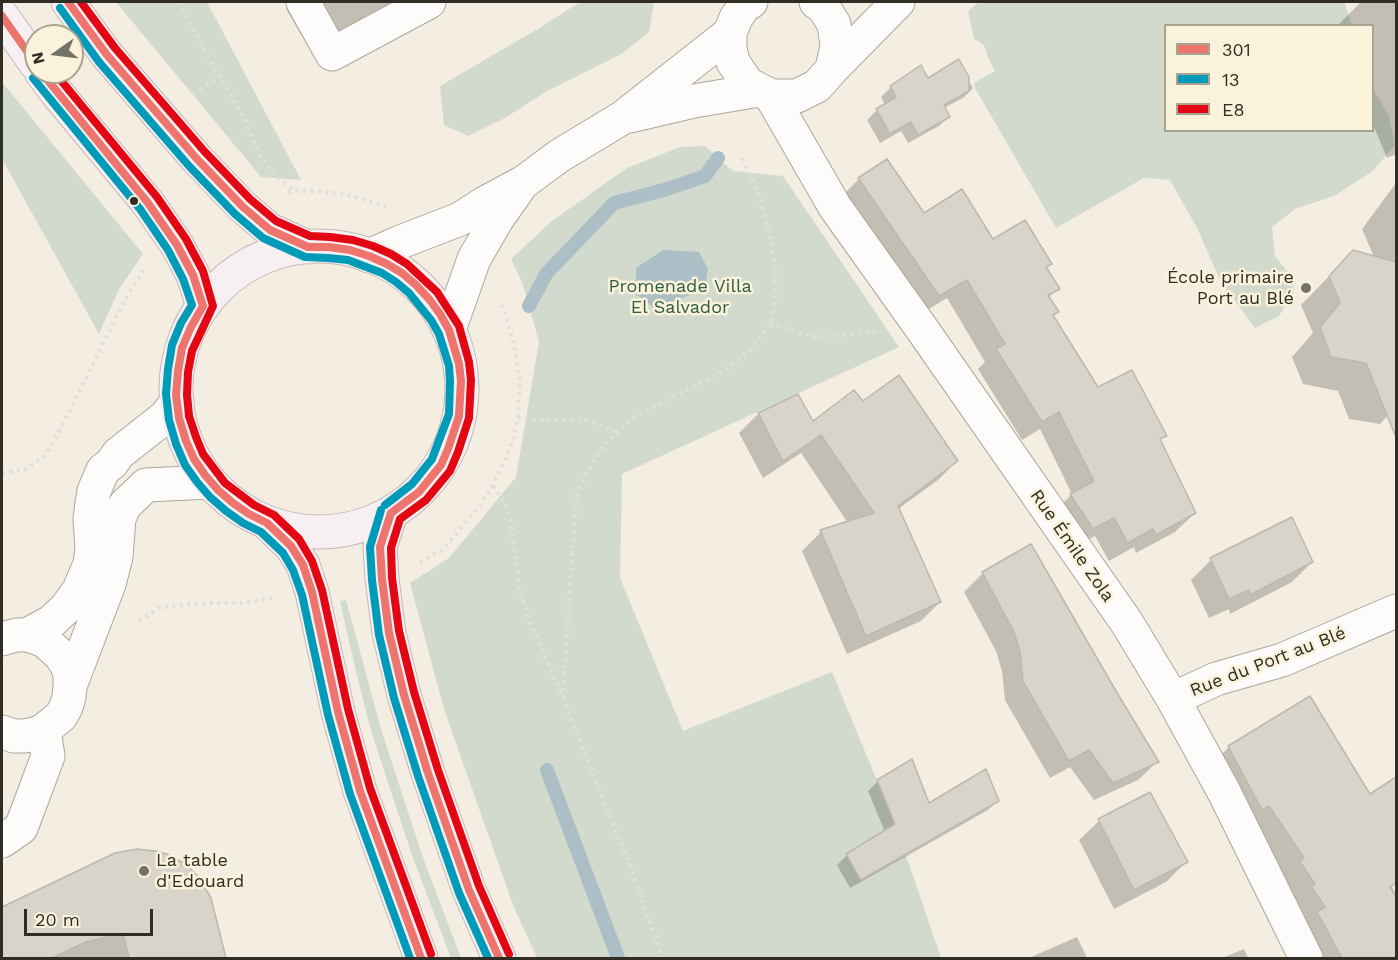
<!DOCTYPE html>
<meta charset="utf-8">
<style>
body{margin:0}
#map{position:relative;width:1398px;height:960px;overflow:hidden;background:#f3eee1;font-family:"Work Sans",sans-serif}
canvas{display:block}
.frame{position:absolute;inset:0;border:3px solid #2f2d24;pointer-events:none}
.legend{position:absolute;left:1164px;top:24px;width:210px;height:108px;box-sizing:border-box;background:#faf2da;border:2px solid #a9a391;margin:0;padding:8px 10px;list-style:none;font-size:18px;color:#2f2d24}
.legend li{display:flex;align-items:center;gap:12px;height:30px}
.legend b{width:30px;border:2px solid #a9a391}
.north{position:absolute;left:24px;top:24px;width:60px;height:60px;box-sizing:border-box;background:#faf2da;border:2px solid #a9a391;border-radius:50%;rotate:256deg;font-size:16px;font-weight:700;line-height:24px;text-align:center;color:#2f2d24}
.north::after{content:'';display:block;margin:auto;width:21px;height:27px;background:#747166;clip-path:polygon(50% 0,100% 100%,50% 72%,0 100%)}
.scale{position:absolute;left:24px;top:909px;width:129px;height:27px;box-sizing:border-box;border:3px solid #2f2d24;border-top:0;padding-left:8px;font-size:18px;line-height:21px;white-space:nowrap;color:#2f2d24;-webkit-text-stroke:4px #faf2da;paint-order:stroke}
</style>
<div id="map">
<canvas width="1398" height="960"></canvas>
<div class="frame"></div>
<ul class="legend">
<li><b style="height:8px;background:#ee756d"></b>301</li>
<li><b style="height:8px;background:#009bb9"></b>13</li>
<li><b style="height:8px;background:#e30613"></b>E8</li>
</ul>
<div class="north">N</div>
<div class="scale">20 m</div>
</div>
<script>
const g = document.querySelector('canvas').getContext('2d');
g.lineJoin = 'round';
function fill(path, color) {
  g.fillStyle = color;
  g.fill(path, 'evenodd');
}
function shape(rows) {
  const path = new Path2D();
  for (const r of rows) {
    if (r.length === 3) {
      path.moveTo(r[0] + r[2], r[1]);
      path.arc(r[0], r[1], r[2], 0, 2 * Math.PI);
      continue;
    }
    path.moveTo(r[0], r[1]);
    for (let i = 2; i < r.length; i += 2) path.lineTo(r[i], r[i + 1]);
  }
  return path;
}
function strokePath(path, color, width, dash) {
  g.strokeStyle = color;
  g.lineWidth = width;
  g.lineCap = dash ? 'butt' : 'round';
  g.setLineDash(dash || []);
  g.stroke(path);
}
function label(font, color, halo, rows, align = 'center') {
  g.font = font + ' "Work Sans",sans-serif';
  g.lineWidth = 5;
  g.setLineDash([]);
  g.textBaseline = 'middle';
  g.strokeStyle = halo;
  g.fillStyle = color;
  for (const [text, x, y, turn = 0] of rows) {
    g.save();
    g.translate(x, y);
    g.rotate((+turn || 0) * Math.PI / 180);
    g.textAlign = isNaN(turn) ? turn : align;
    if (halo) g.strokeText(text, 0, 0);
    g.fillText(text, 0, 0);
    g.restore();
  }
}
fill(shape([
 [116,2,207,2,301,180,261,177],
 [580,2,654,2,649,32,623,53,547,91,505,118,468,136,444,125,440,86,541,27],
 [979,2,1344,2,1352,25,1166,26,1166,130,1372,130,1373,89,1389,116,1395,145,1373,171,1334,196,1295,209,1272,227,1275,256,1292,277,1294,292,1279,316,1255,328,1221,282,1197,228,1170,180,1144,178,1056,228,975,88,974,83,995,71,988,57,984,45,974,39,968,11],
 [2,82,143,254,119,289,99,334,2,159],
 [705,146,733,171,783,176,899,347,622,474,620,578,683,731,832,672,896,826,941,958,537,958,513,905,444,709,410,583,449,558,516,477,539,342,522,282,511,259,552,221,627,168,680,147],
 [346,600,381,729,422,855,461,958,451,958,413,858,371,731,356,672,340,601]
]), '#d2dacd');
fill(shape([
 [663,250,699,252,708,269,705,289,674,301,653,307,636,294,636,268]
]), '#acbec6');
fill(shape([
 [294,2,425,2,316,60,286,9],
 [1361,2,1396,2,1396,154,1387,158,1372,122,1372,26,1337,26],
 [958,62,973,88,963,98,944,108,949,116,939,126,908,143,901,131,880,143,867,120,877,110,885,105,881,97,891,87,928,80],
 [859,179,923,215,1050,264,1045,268,1058,289,1048,298,1057,312,1052,316,1098,389,1165,436,1159,441,1195,513,1175,532,1136,553,1134,547,1109,561,1095,536,1073,547,1052,514,1072,494,1040,429,1022,440,978,369,985,362,947,298,919,315,840,198],
 [1396,183,1396,407,1380,424,1349,419,1338,391,1303,384,1292,357,1313,333,1301,305,1353,252,1374,257,1362,229],
 [798,396,813,423,862,403,957,461,938,480,898,509,940,602,921,621,847,654,802,551,821,532,848,523,801,453,763,478,739,433,758,414],
 [1291,519,1312,562,1292,582,1230,614,1229,609,1209,618,1191,580,1211,560],
 [1030,546,1157,762,1138,780,1094,800,1070,767,1050,778,1005,700,1002,671,996,651,964,592,983,573],
 [1229,747,1369,796,1379,790,1396,817,1396,871,1389,875,1391,885,1396,894,1396,958,1311,958,1209,767],
 [878,781,928,805,998,800,988,810,850,888,837,865,847,855,885,832,868,791],
 [1150,794,1186,862,1166,882,1114,909,1079,840,1099,821],
 [210,898,224,958,2,958,2,902,4,908],
 [1077,937,1087,958,1030,958,1031,957],
 [1244,949,1248,958,1222,958]
]), '#0003');
strokePath(shape([
 [529,306,546,274,614,203,664,190,705,176,718,158],
 [547,770,618,958]
]), '#acbec6', 14);
const building = shape([
 [959,59,969,77,969,91,944,105,950,117,918,135,911,122,890,134,876,109,896,97,890,86,921,65,928,78,959,59],
 [887,159,924,213,962,189,993,239,1025,220,1052,264,1046,267,1060,289,1048,295,1059,312,1053,315,1098,387,1132,370,1167,436,1160,439,1196,513,1156,535,1153,529,1128,543,1114,518,1093,529,1070,494,1094,481,1059,412,1042,422,996,349,1005,344,967,280,939,296,858,178,887,159],
 [1353,250,1396,262,1396,434,1395,435,1366,363,1331,357,1320,327,1340,303,1329,276,1353,250],
 [899,375,958,461,898,506,941,602,866,636,820,530,874,513,821,435,783,461,758,413,798,394,813,421,854,390,863,401,899,375],
 [1292,517,1313,562,1250,595,1249,590,1229,599,1210,558,1292,517],
 [1031,544,1116,691,1159,762,1113,783,1089,750,1069,761,1023,681,1020,652,1014,632,982,572,1031,544],
 [1310,696,1370,794,1396,777,1396,883,1390,887,1396,897,1396,958,1342,958,1317,912,1325,907,1311,886,1315,884,1300,862,1304,858,1269,806,1262,810,1228,746,1310,696],
 [912,759,929,803,986,769,999,801,861,880,846,854,895,824,877,780,912,759],
 [1150,792,1188,862,1134,890,1098,819,1150,792],
 [137,849,155,851,167,854,184,863,198,876,211,898,226,958,129,958,123,933,86,942,52,958,2,958,2,907,115,853,137,849]
]);
fill(building, '#d9d4ca');
strokePath(building, '#bdb8ae', 1.5);
const minor = shape([
 [303,2,332,54,429,2],
 [751,2,744,6,736,18,730,33,730,48,733,62,748,84,771,96,797,96,817,86,832,69,898,2],
 [816,2,824,8,834,24,837,46,832,69],
 [771,96,835,207,922,329,1127,623,1173,699,1224,792,1306,958],
 [630,116,694,101,759,90],
 [369,256,398,243,460,219,485,203,524,182,559,156,622,118,730,33],
 [449,330,474,259,497,219,519,188],
 [27,635,51,622,66,608,79,590,90,564,92,548,90,519,92,503,94,491,103,470,112,463,118,454,165,417,177,402],
 [2,639,16,635,27,635,37,638,46,642,61,656,67,665,70,675,70,686,69,697,66,707,61,716,44,730,35,734,24,736,14,736,2,732],
 [70,686,109,584,116,557,119,518,125,505,146,485,210,482],
 [1173,699,1216,679,1282,660,1396,611],
 [2,841,21,828,32,799,48,756,44,730]
]);
const major = shape([
 [68,2,107,55,197,159,243,207,270,230,308,247],
 [2,16,36,64],
 [41,72,56,92,148,203,177,245,193,275,203,306],
 [319,389,143],
 [391,513,380,547,382,579,389,633,404,695,428,773,469,890,499,958],
 [267,523,291,546,303,565,312,592,338,712,360,791,421,958]
]);
strokePath(minor, '#aba79d', 35);
strokePath(major, '#c5b8ba', 35);
strokePath(shape([
 [179,2,209,59,244,117,259,154,275,175,294,191],
 [193,94,220,77],
 [288,192,294,191,316,191,345,194,386,206],
 [770,324,816,337,876,332],
 [518,417,529,420,583,419,617,432],
 [2,473,24,470,45,456,61,428,128,294,145,269],
 [493,486,506,505,511,521,520,592,530,622,563,698,629,864,663,958],
 [420,562,441,550,458,532,476,510,493,486,511,447,518,417,520,380,514,345,505,313,500,302],
 [139,621,161,607,208,603,242,603,273,598],
 [563,698,575,510,578,491,588,470,603,446,631,419,727,369,751,349,770,324,775,299,775,267,770,236,759,196,742,157]
]), '#e0dfdb', 4, [3, 4.5]);
strokePath(minor, '#fdfcfa', 33);
strokePath(major, '#f6f0f2', 33);
strokePath(shape([
 [68,2,107,55,197,159,243,207,270,230,308,247,329,247,350,250,369,256,387,264,402,273,416,285,429,299,440,314,449,330,459,364,461,381,459,416,448,449,441,465,419,492,391,513],
 [2,16,36,64],
 [41,72,148,203,177,245,193,275,203,306],
 [203,306,191,327,182,348,178,371,176,395,179,418,186,441,194,459,205,475,218,490,233,503,249,514,267,523,291,546,303,565,312,592,338,712,360,791,421,958],
 [391,513,380,547,382,579,389,633,404,695,428,773,469,890,499,958]
]), '#ee756d', 8);
strokePath(shape([
 [60,8,99,62,189,166,235,214,263,238,305,257,328,258,348,260,382,273,396,282,409,293,431,320,439,334,449,366,450,381,449,414,432,459,412,484,385,505],
 [33,78,140,209,168,250,183,279,192,305,181,323,172,345,168,369,166,394,169,420,176,444,185,465,197,482,210,497,226,511,243,523,261,532,283,553,293,570,302,595,328,715,350,794,410,958],
 [381,510,370,547,372,580,379,635,394,698,418,776,459,893,488,958]
]), '#009bb9', 8);
strokePath(shape([
 [81,2,115,48,205,152,250,199,276,221,310,236,330,237,353,240,373,246,391,254,407,264,437,292,459,326,469,362,471,380,469,418,458,452,450,471,426,500,400,519,391,548,392,578,399,631,414,692,438,770,479,886,509,954],
 [54,72,157,197,186,239,203,271,213,306,192,351,188,372,187,395,189,416,196,437,203,454,225,483,254,505,274,515,299,539,312,561,322,590,348,709,370,788,431,954]
]), '#e30613', 8);
for (const [x, y, r, color] of [
 [134,201,5,"#2f2d24"],
 [1306,288,6,"#747166"],
 [144,871,6,"#747166"]
]) {
  const dot = new Path2D();
  dot.arc(x, y, r, 0, 2 * Math.PI);
  g.fillStyle = color;
  g.fill(dot);
  strokePath(dot, '#faf2da', 2);
}
label('18px', '#2f2d24', '#faf2da', [
 ["École primaire",1294,278],
 ["Port au Blé",1294,299],
 ["La table",156,861,"left"],
 ["d'Edouard",156,882,"left"]
], 'right');
label('18px', '#2e5e41', '#faf2da', [
 ["Promenade Villa",680,287],
 ["El Salvador",680,308]
]);
label('18px', '#2f2d24', '#faf2da', [
 ["Rue Émile Zola",1072,546,55],
 ["Rue du Port au Blé",1268,662,-21]
]);
</script>
